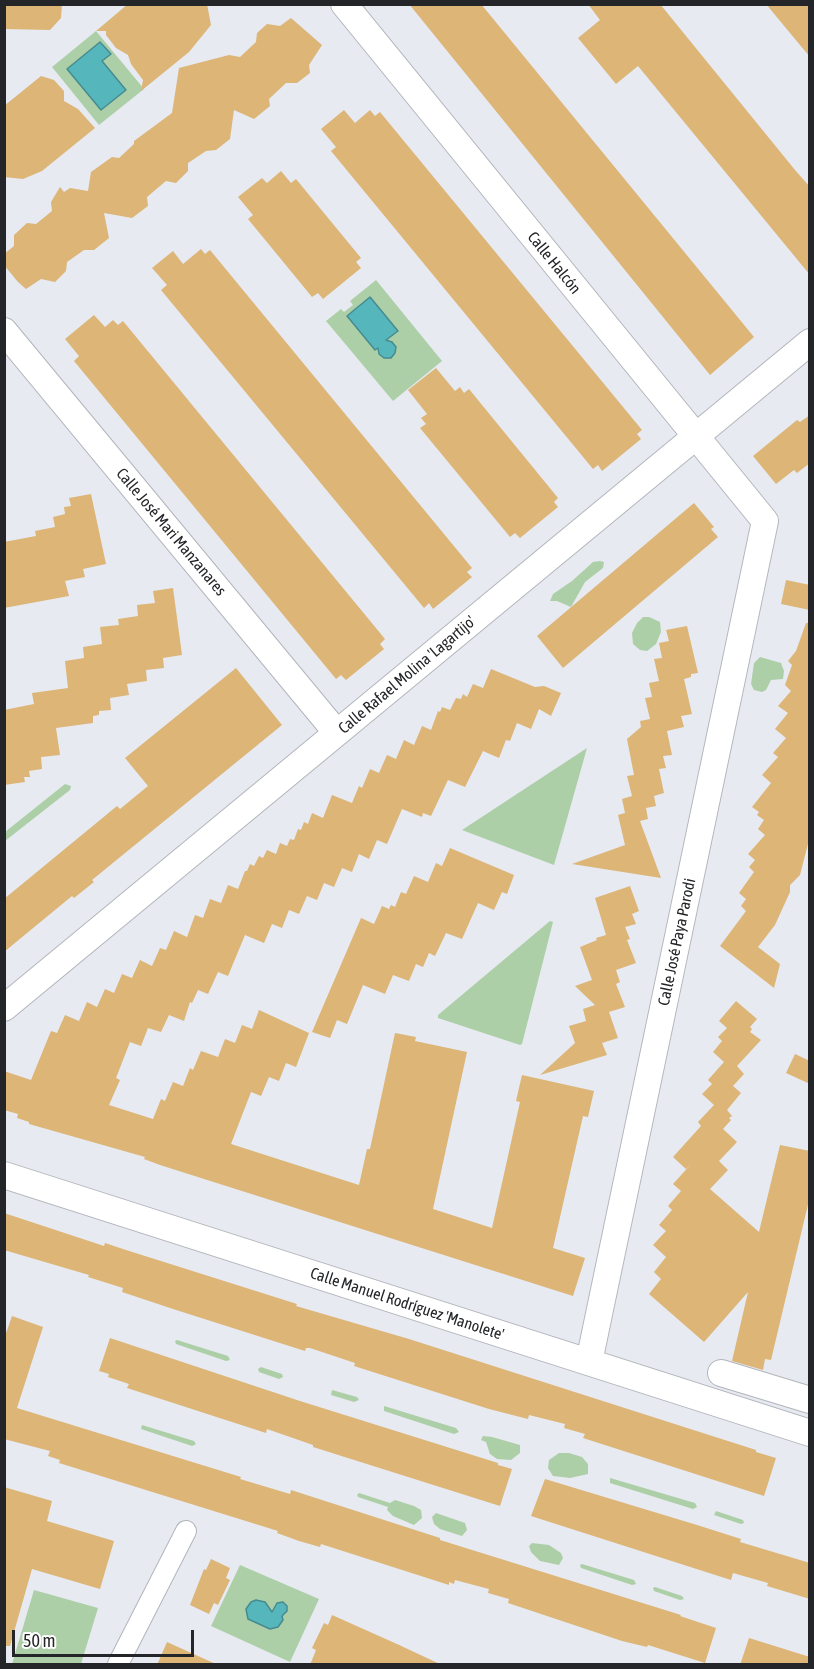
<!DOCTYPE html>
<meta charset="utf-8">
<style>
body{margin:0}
#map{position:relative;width:814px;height:1669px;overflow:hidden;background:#e7eaf1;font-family:"Asap Condensed",sans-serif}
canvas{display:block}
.frame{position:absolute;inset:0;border:6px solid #242528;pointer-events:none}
.scale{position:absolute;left:12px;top:1630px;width:182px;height:27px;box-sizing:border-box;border:3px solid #242528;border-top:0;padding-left:8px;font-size:18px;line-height:21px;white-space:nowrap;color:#242528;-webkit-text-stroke:4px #fff;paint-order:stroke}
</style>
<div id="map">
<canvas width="814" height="1669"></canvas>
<div class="frame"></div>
<div class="scale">50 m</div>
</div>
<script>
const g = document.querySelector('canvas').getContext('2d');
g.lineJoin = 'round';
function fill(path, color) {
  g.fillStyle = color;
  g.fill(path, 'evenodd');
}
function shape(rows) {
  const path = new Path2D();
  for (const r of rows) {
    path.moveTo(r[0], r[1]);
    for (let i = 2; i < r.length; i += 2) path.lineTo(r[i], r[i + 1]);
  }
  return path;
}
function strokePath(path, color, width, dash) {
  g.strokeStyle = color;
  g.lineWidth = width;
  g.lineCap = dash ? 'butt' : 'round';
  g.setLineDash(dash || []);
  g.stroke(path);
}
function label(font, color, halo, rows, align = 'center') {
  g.font = font + ' "Asap Condensed",sans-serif';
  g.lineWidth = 4.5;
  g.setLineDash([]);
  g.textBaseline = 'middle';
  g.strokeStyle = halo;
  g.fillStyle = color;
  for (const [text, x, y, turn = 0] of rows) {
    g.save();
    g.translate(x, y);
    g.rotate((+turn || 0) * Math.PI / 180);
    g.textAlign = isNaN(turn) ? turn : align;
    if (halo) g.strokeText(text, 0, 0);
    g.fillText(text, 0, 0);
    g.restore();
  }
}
fill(shape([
 [96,31,144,89,99,125,52,67],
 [376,280,442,361,393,401,326,321,341,309,344,312,353,305,350,301],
 [600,561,604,562,603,568,585,582,571,607,557,601,550,601,553,594,572,581,593,562],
 [643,617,649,617,660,622,661,632,656,644,647,651,640,650,633,644,632,633,637,623],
 [760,657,781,663,784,671,783,679,771,680,766,690,762,692,754,690,751,684,754,663],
 [587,748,554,865,462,830],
 [65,784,71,786,70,790,5,841,5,832],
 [550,921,553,922,522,1044,520,1045,438,1018,438,1015],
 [177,1340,228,1356,230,1360,226,1361,176,1344,175,1341],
 [261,1367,282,1374,283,1377,279,1379,259,1372,258,1369],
 [332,1390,357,1397,359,1400,354,1402,331,1395],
 [384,1406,456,1428,459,1432,454,1434,384,1411],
 [142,1425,194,1441,196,1444,192,1446,141,1429],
 [483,1436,492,1437,520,1445,520,1453,511,1460,497,1459,490,1454,486,1442,481,1440],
 [559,1453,569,1453,582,1457,588,1464,588,1474,570,1478,553,1476,548,1468,549,1460],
 [610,1478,695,1503,697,1507,693,1509,610,1483],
 [359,1493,390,1503,395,1500,414,1506,421,1510,422,1518,414,1525,393,1516,387,1510,388,1507,358,1497,357,1495],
 [716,1511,743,1520,744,1523,741,1524,714,1515],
 [436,1513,465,1523,467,1530,462,1536,440,1529,434,1524,432,1517],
 [532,1543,549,1545,561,1553,563,1558,559,1565,540,1561,531,1552,529,1546],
 [582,1564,634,1580,636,1584,632,1585,581,1568,580,1565],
 [240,1565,319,1599,290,1662,211,1626],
 [655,1587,682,1596,684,1599,680,1600,654,1591,653,1588],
 [34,1590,98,1608,81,1664,12,1664]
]), '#adcfa7');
const water = shape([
 [100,42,111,54,102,61,126,90,101,110,67,69,100,42],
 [370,297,398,331,386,340,392,342,396,347,395,353,391,358,384,358,379,354,378,348,375,350,347,316,370,297],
 [256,1600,265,1602,272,1612,277,1603,283,1602,287,1606,287,1611,282,1616,283,1620,278,1627,270,1629,248,1619,246,1609,251,1602,256,1600]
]);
fill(water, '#55b7bc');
strokePath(water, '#468b90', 1.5);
fill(shape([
 [4,4,62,4,61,18,50,30,4,29],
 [128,4,207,4,211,25,189,52,141,91,143,80,131,64,128,55,116,48,106,35,106,31,96,31],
 [409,4,481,4,754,337,710,375],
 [588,4,660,4,795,170,810,187,810,275,638,66,616,84,578,38,600,20],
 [766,4,810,4,810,57,785,27],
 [291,18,322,45,309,65,310,73,297,83,286,83,269,99,270,106,254,119,234,110,230,139,216,150,206,151,188,163,188,171,176,183,166,181,147,197,148,206,132,218,104,213,109,238,94,250,84,250,67,262,66,271,55,282,41,279,26,289,18,282,4,265,4,254,14,246,14,235,27,223,36,224,52,211,51,202,60,187,64,192,70,188,88,191,91,172,112,157,119,158,134,144,134,141,172,113,179,68,229,55,240,57,256,42,257,33,267,24,280,26],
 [41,76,54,80,64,91,64,101,78,109,95,128,42,171,23,179,4,177,4,106],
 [344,110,355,123,370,110,375,116,380,112,642,430,637,434,641,439,602,471,598,465,593,469,331,151,336,147,321,129],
 [281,171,291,183,296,179,361,258,356,262,361,268,323,299,318,293,312,297,248,219,253,215,238,197,262,178,267,183],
 [201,249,205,254,210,250,472,568,467,572,472,577,433,609,429,603,424,608,161,290,167,285,152,268,173,251,183,264],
 [94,315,105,327,113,320,118,325,123,321,385,639,380,644,384,649,346,680,341,675,336,679,74,361,79,356,65,339],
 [436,368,455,391,460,387,464,393,469,389,558,498,554,502,558,507,520,538,515,533,510,537,420,428,426,424,421,418,427,414,408,390],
 [810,415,810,463,797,473,794,470,776,484,753,456,797,420,800,422],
 [91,494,106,564,83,569,85,577,65,581,69,596,4,608,4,542,36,536,35,531,55,527,53,517,65,514,64,507,71,506,69,498],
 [694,503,714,527,711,529,718,537,563,668,537,636],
 [786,580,810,585,810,610,781,604],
 [173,588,182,655,163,658,164,668,146,670,147,681,127,684,129,695,110,698,111,710,99,711,99,715,93,716,93,723,56,728,60,755,41,757,42,769,29,771,30,777,24,777,25,782,4,785,4,710,34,704,32,693,68,688,65,661,84,658,83,647,102,644,100,627,119,625,118,619,138,616,137,605,155,603,153,591],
 [806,623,810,623,810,836,800,875,790,885,790,892,775,925,758,947,780,964,774,988,720,946,746,911,741,906,746,899,739,893,754,872,749,867,755,860,748,854,765,835,758,829,764,820,757,815,759,812,752,807,771,783,762,775,778,757,773,753,786,738,775,729,788,713,778,706,791,691,785,685,792,665,788,661,796,651],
 [687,626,698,673,691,674,691,677,684,679,692,714,681,716,684,727,667,731,672,755,663,756,666,768,659,769,664,793,654,796,656,806,646,808,648,819,640,821,661,878,572,864,625,845,618,815,625,813,622,799,632,796,627,776,634,775,627,739,641,727,640,721,650,719,645,698,652,697,649,683,659,681,654,659,662,658,659,643,669,641,666,630],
 [236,668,282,725,92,880,94,882,74,898,72,896,4,952,4,899,117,806,120,809,148,786,125,758],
 [491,669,535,687,544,686,561,693,551,716,539,709,531,729,517,723,510,741,506,740,499,758,483,751,465,787,448,780,431,816,423,813,422,817,402,809,387,844,377,840,369,859,359,854,352,872,342,868,334,887,324,883,317,900,307,896,299,914,289,910,282,928,272,924,264,943,245,935,228,976,218,972,208,994,198,990,192,1003,190,1002,184,1021,169,1015,161,1032,148,1028,141,1046,130,1042,116,1078,120,1080,109,1105,153,1119,161,1099,165,1101,173,1082,183,1086,190,1068,193,1070,201,1051,218,1057,225,1039,235,1043,242,1025,252,1029,259,1010,309,1033,296,1067,286,1063,279,1081,269,1077,261,1096,251,1092,231,1144,359,1185,367,1149,370,1149,395,1033,416,1037,415,1041,467,1052,433,1209,492,1228,520,1102,516,1101,522,1075,594,1091,588,1117,583,1116,553,1248,585,1258,573,1296,160,1165,144,1159,145,1157,29,1124,29,1122,17,1118,18,1114,4,1110,4,1071,31,1080,51,1031,57,1033,65,1015,79,1021,87,1002,97,1007,105,989,114,993,122,974,132,978,140,960,152,966,160,948,166,950,174,931,187,937,195,915,203,918,210,899,221,903,228,885,238,889,245,871,247,871,250,864,254,866,259,856,263,858,267,850,276,854,280,843,287,846,290,839,294,840,298,829,301,830,304,822,308,824,312,813,323,818,332,795,352,803,359,786,362,788,370,769,379,773,387,755,396,759,404,740,414,745,422,726,431,730,438,711,440,712,442,707,450,710,456,698,461,699,463,694,467,697,473,684,483,688],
 [450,848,514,875,507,894,502,892,494,910,478,903,462,939,446,933,435,956,429,953,423,967,416,964,409,981,393,975,385,994,363,985,347,1024,337,1020,330,1038,312,1032,361,918,374,924,382,906,389,909,391,905,395,907,401,892,406,894,414,876,428,882,436,863,442,866],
 [630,886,639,911,632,914,636,924,625,927,630,939,627,940,636,963,616,970,620,982,616,984,625,1007,609,1012,618,1038,602,1043,607,1055,540,1075,575,1043,569,1026,586,1021,583,1009,595,1005,575,986,592,980,580,947,597,940,596,938,606,935,595,898],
 [736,1001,757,1019,750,1027,752,1029,750,1032,761,1040,737,1066,744,1074,733,1086,741,1093,727,1110,732,1116,729,1118,731,1120,723,1129,737,1142,719,1161,728,1170,710,1189,759,1232,780,1145,810,1151,810,1196,771,1360,765,1359,763,1370,732,1361,748,1292,704,1342,649,1294,661,1279,654,1272,666,1257,653,1245,666,1231,659,1225,672,1210,668,1206,681,1191,673,1184,692,1163,686,1169,673,1157,701,1126,698,1122,714,1105,702,1094,712,1084,708,1080,724,1062,713,1052,722,1041,718,1037,727,1028,719,1021],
 [795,1054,810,1061,810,1084,786,1073],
 [4,1213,104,1246,105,1243,126,1250,297,1304,296,1306,409,1339,756,1450,756,1452,776,1458,764,1496,583,1438,585,1434,564,1428,565,1424,529,1415,528,1419,489,1409,354,1366,355,1363,310,1348,306,1348,305,1351,173,1309,122,1292,123,1288,88,1277,89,1275,4,1250],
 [12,1316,43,1327,17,1408,241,1477,240,1479,290,1494,291,1490,440,1538,440,1540,681,1615,680,1616,716,1628,705,1663,648,1645,647,1647,622,1641,508,1603,509,1599,488,1593,489,1589,455,1580,454,1584,449,1582,449,1585,321,1544,320,1547,299,1541,277,1533,278,1531,59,1463,60,1460,48,1456,50,1451,4,1439,4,1339],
 [110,1338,300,1401,498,1463,498,1465,512,1469,500,1506,313,1447,313,1445,267,1429,266,1433,127,1388,129,1384,108,1377,109,1374,99,1371],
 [545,1479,697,1525,741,1539,740,1542,810,1563,810,1599,767,1586,768,1583,733,1573,731,1580,531,1516],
 [4,1487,52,1501,47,1521,114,1541,100,1589,32,1569,10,1646,4,1646],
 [211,1559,230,1568,226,1578,230,1580,218,1605,214,1603,209,1614,190,1605,204,1569,206,1570],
 [332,1615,397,1644,442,1665,310,1665,316,1650,312,1648,324,1623,328,1625],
 [749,1638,810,1657,810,1665,740,1665],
 [167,1642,218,1665,157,1665]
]), '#dcb577');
const pedestrian = shape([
 [118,1664,186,1531]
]);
const minor = shape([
 [344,4,765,521,589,1362],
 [4,331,337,733],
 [4,1008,810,342],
 [4,1175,810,1433],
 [721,1373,810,1400]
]);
strokePath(pedestrian, '#b2b5bb', 22);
strokePath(minor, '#b2b5bb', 28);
strokePath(pedestrian, '#fff', 20);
strokePath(minor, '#fff', 26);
label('16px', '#242528', '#fff', [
 ["Calle Halcón",554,263,51],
 ["Calle José Mari Manzanares",171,532,50],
 ["Calle Rafael Molina 'Lagartijo'",407,675,-40],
 ["Calle José Paya Parodi",677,942,-78],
 ["Calle Manuel Rodríguez 'Manolete'",407,1304,18]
]);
</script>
